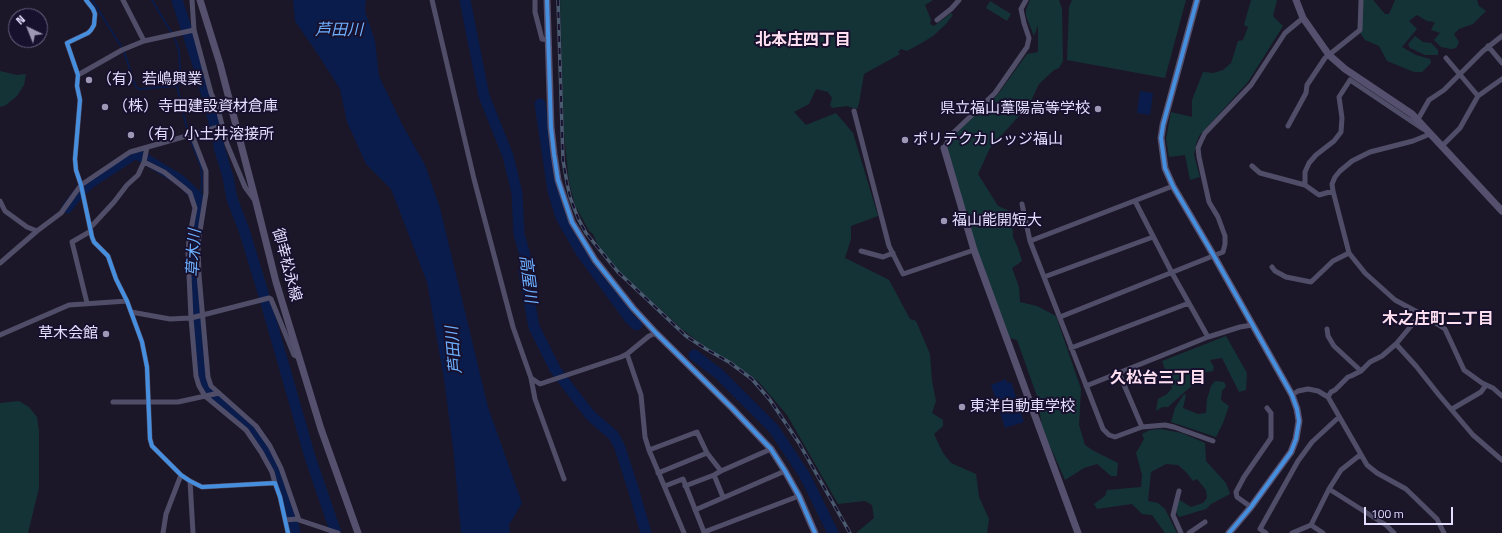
<!DOCTYPE html>
<meta charset="utf-8">
<style>
body{margin:0}
#map{position:relative;width:1502px;height:533px;overflow:hidden;background:#1c1728;font-family:"Titillium Web",sans-serif}
canvas{display:block}
.north{position:absolute;left:8px;top:8px;width:40px;height:40px;box-sizing:border-box;background:#18112e;border:1px solid #6a6382;border-radius:50%;rotate:317deg;font-size:11px;font-weight:700;line-height:16px;text-align:center;color:#e4deff}
.north::after{content:'';display:block;margin:auto;width:14px;height:18px;background:#9e98b4;clip-path:polygon(50% 0,100% 100%,50% 72%,0 100%)}
.scale{position:absolute;left:1364px;top:507px;width:89px;height:18px;box-sizing:border-box;border:2px solid #e4deff;border-top:0;padding-left:5px;font-size:12px;line-height:14px;white-space:nowrap;color:#e4deff;-webkit-text-stroke:3px #18112e;paint-order:stroke}
</style>
<div id="map">
<canvas width="1502" height="533"></canvas>
<div class="north">N</div>
<div class="scale">100 m</div>
</div>
<script>
const g = document.querySelector('canvas').getContext('2d');
g.lineJoin = 'round';
function fill(path, color) {
  g.fillStyle = color;
  g.fill(path, 'evenodd');
}
function shape(rows) {
  const path = new Path2D();
  for (const r of rows) {
    path.moveTo(r[0], r[1]);
    for (let i = 2; i < r.length; i += 2) path.lineTo(r[i], r[i + 1]);
  }
  return path;
}
function strokePath(path, color, width, dash) {
  g.strokeStyle = color;
  g.lineWidth = width;
  g.lineCap = dash ? 'butt' : 'round';
  g.setLineDash(dash || []);
  g.stroke(path);
}
function label(font, color, halo, rows, align = 'center') {
  g.font = font + ' "Titillium Web","Noto Sans JP",sans-serif';
  g.lineWidth = 4;
  g.setLineDash([]);
  g.textBaseline = 'middle';
  g.strokeStyle = halo;
  g.fillStyle = color;
  for (const [text, x, y, turn = 0] of rows) {
    g.save();
    g.translate(x, y);
    g.rotate((+turn || 0) * Math.PI / 180);
    g.textAlign = isNaN(turn) ? turn : align;
    if (halo) g.strokeText(text, 0, 0);
    g.fillText(text, 0, 0);
    g.restore();
  }
}
fill(shape([
 [560,0,933,0,925,5,931,20,930,24,934,26,951,13,953,15,946,24,933,36,920,44,907,51,901,49,898,52,900,54,864,74,859,103,857,109,847,106,832,108,830,105,832,98,828,92,816,89,809,104,794,112,806,125,836,113,853,133,878,216,851,226,851,239,845,258,889,280,910,319,916,321,930,354,932,381,936,401,932,413,943,420,943,426,934,434,943,453,951,463,976,474,979,497,989,519,987,533,856,533,874,518,872,505,865,501,838,504,787,415,758,381,729,360,704,346,683,330,618,270,600,250,593,234,589,231,575,205,569,182,564,134],
 [1030,0,1059,0,1062,9,1063,61,1059,68,1054,70,1039,84,1029,105,990,148,978,174,998,206,1012,212,1013,237,1018,248,1022,261,1012,268,1019,287,1020,302,1037,306,1056,316,1081,389,1079,425,1085,445,1094,451,1118,463,1117,476,1111,476,1097,464,1084,468,1065,480,1042,428,1038,399,1017,340,1010,338,976,250,946,148,954,134,998,94,1027,54,1038,52,1038,25,1034,36,1026,16,1026,10],
 [1072,0,1186,0,1165,78,1067,60,1069,7],
 [1251,0,1277,0,1273,16,1283,26,1248,82,1199,136,1196,144,1194,155,1200,177,1190,180,1185,155,1169,157,1166,139,1171,112,1192,117,1192,100,1203,72,1213,73,1223,70,1231,63,1238,41,1243,40,1248,27,1244,25],
 [1362,0,1373,0,1385,14,1389,14,1395,0,1477,0,1479,6,1486,11,1473,24,1459,29,1454,34,1459,42,1456,48,1451,49,1441,47,1434,40,1440,33,1431,30,1435,22,1427,21,1417,15,1409,21,1417,29,1402,47,1416,55,1430,59,1431,63,1422,72,1414,72,1387,61,1379,46,1365,40,1360,33],
 [990,1,1011,14,1007,21,986,8],
 [1415,36,1423,42,1431,43,1438,50,1438,55,1425,55,1410,48,1408,44],
 [0,71,17,75,26,74,24,85,17,96,6,105,0,107],
 [1226,336,1247,373,1246,390,1239,392,1222,358,1210,360,1214,367,1213,371,1196,374,1192,386,1188,389,1168,407,1162,407,1156,411,1158,399,1167,394,1172,388,1162,361],
 [1215,381,1224,382,1226,386,1222,391,1221,400,1229,406,1223,423,1216,437,1171,422,1175,408,1184,394,1186,395,1183,408,1198,414,1206,413,1207,399,1211,386],
 [19,401,29,407,37,417,39,431,39,488,28,533,0,533,0,403],
 [1161,429,1182,433,1205,443,1206,461,1226,483,1230,494,1211,504,1206,509,1179,517,1175,511,1178,499,1191,507,1203,503,1207,498,1206,490,1197,479,1193,481,1186,472,1178,465,1166,464,1151,472,1148,501,1158,503,1165,509,1177,533,1165,533,1152,515,1142,514,1132,504,1097,509,1094,504,1105,496,1107,490,1141,487,1142,475,1136,453,1144,439,1142,434,1150,430]
]), '#143337');
fill(shape([
 [293,0,366,0,365,11,375,41,379,76,402,124,425,165,440,208,488,407,522,503,509,525,510,533,461,533,454,456,444,379,427,282,391,189,366,164,347,122,340,89,317,53,295,21],
 [1140,91,1153,93,1150,115,1137,113],
 [1006,379,1007,383,1011,382,1024,422,1005,428,991,385]
]), '#0a1c4b');
strokePath(shape([
 [92,0,121,46],
 [152,0,171,32],
 [175,39,179,51,180,71,179,84,177,86,188,133,201,167,202,182,200,199],
 [124,52,136,87,139,89,177,86]
]), '#0a1c4b', 2);
strokePath(shape([
 [177,0,201,74,218,137,219,147,228,177,232,199,244,230,262,289,310,457,336,533],
 [465,0,484,96,508,156,517,193,519,234,525,255,524,272,534,327,555,369,573,393,590,415,614,436,620,448,633,488,646,533],
 [540,104,553,191,561,217,581,252,630,319,637,325],
 [67,208,77,195,90,183,133,155,137,154,180,180,200,199,193,247,193,275,201,368,204,381,209,390,250,428,272,460,288,498,295,533],
 [694,355,719,374,774,429,805,476,833,533]
]), '#0a1c4b', 11);
strokePath(shape([
 [86,0,93,9,95,14,94,25,91,30,88,33,67,43,78,75,77,86,80,100,75,159,76,170,81,185,92,237,94,242,108,256,116,279,127,301,142,342,147,367,150,439,152,446,181,475,190,481,202,487,275,483,280,497,288,533],
 [123,0,144,41],
 [192,0,194,30,211,93,218,109,227,144,245,187,253,198],
 [432,0,474,179,513,327,531,378,535,399,564,479],
 [535,0,535,12,542,39,548,40],
 [937,20,951,9,959,0],
 [1488,46,1502,63],
 [1446,58,1478,96],
 [78,75,122,50,144,41,194,30],
 [854,111,889,246,903,274,974,250],
 [1417,121,1429,100,1444,90,1483,51,1502,36],
 [1288,126,1306,93,1307,85,1325,58,1360,30,1361,0],
 [1430,134,1413,141,1370,152,1352,161,1340,171,1335,177,1332,184,1333,191,1349,253,1365,273,1395,300,1421,314,1445,329,1464,370,1482,383,1493,388,1502,396],
 [192,135,206,171,206,193,198,244,199,275,208,377,211,386,256,426,270,446,281,468,299,520],
 [1442,146,1460,128,1478,96,1502,79],
 [944,148,952,134,995,93,1027,47,1029,38,1024,23,1021,9,1026,0],
 [144,162,164,172,183,187,190,193,195,208,189,240,188,253,191,318,196,376,199,386,205,396,246,430,261,452,272,472,275,483],
 [1252,166,1260,173,1305,185,1319,195,1333,191],
 [1305,185,1305,172,1309,163,1316,155,1334,141,1341,132,1342,118,1339,97,1350,80,1423,129],
 [0,201,5,211,27,227,37,231],
 [1135,201,1172,273,1208,337],
 [1022,204,1030,241,1103,429,1109,435,1115,437,1142,427,1165,425,1174,427,1213,441],
 [90,228,114,202,127,185,138,175,144,162,147,147],
 [1030,241,1173,186],
 [861,251,883,257,893,253],
 [0,263,37,231,61,213,81,185,130,152,222,126],
 [1272,267,1275,271,1286,277,1311,282,1333,261,1349,253],
 [1044,277,1153,237],
 [87,303,72,242,91,231],
 [131,312,170,319,191,318,269,298,271,299,294,355,300,358],
 [1060,317,1223,252,1225,244,1225,236,1218,217,1209,202,1199,157,1198,148,1201,141,1205,133,1251,85,1285,33,1303,18],
 [1327,329,1328,336,1334,346,1361,371],
 [0,335,69,305,127,301],
 [1396,344,1416,366,1439,395,1473,435,1502,460],
 [1071,348,1189,303],
 [627,354,641,395,645,437,649,450,684,533],
 [1119,373,1142,427],
 [531,378,540,384,621,357,627,354,649,336,656,333],
 [1086,386,1208,337,1240,327,1252,325],
 [1292,395,1298,391,1308,389,1318,391,1328,397,1367,465,1377,473,1406,489,1437,519,1444,533],
 [1328,397,1331,392,1335,390,1348,377,1351,376,1361,371,1370,362,1382,356,1396,344,1421,314],
 [113,402,178,402,219,393],
 [1452,409,1481,392,1486,385],
 [649,450,697,432,707,453],
 [658,473,707,453,721,471],
 [714,475,723,497],
 [190,481,193,533],
 [665,486,683,479,704,532,799,496],
 [685,486,714,475,721,471,771,449],
 [1329,489,1386,525,1394,533],
 [1179,491,1173,515,1181,533],
 [1251,507,1237,497,1236,492,1244,477,1271,438,1271,413,1267,408],
 [695,510,785,471],
 [286,520,296,519,338,533],
 [1311,525,1329,489,1341,470,1360,455],
 [163,533,166,514,181,475],
 [1189,533,1205,522],
 [1266,533,1260,529,1298,461,1312,442,1339,417],
 [1292,533,1311,525,1323,533]
]), '#504d68', 5);
strokePath(shape([
 [200,0,220,64,256,202,276,282,321,429,358,533],
 [547,0,551,127,554,154,558,180,572,222,595,260,633,308,656,333,732,408,771,449,785,471,799,496,815,533],
 [1197,0,1163,125,1161,138,1165,168,1173,186,1214,256,1292,395,1297,409,1299,421,1296,439,1291,452,1251,507,1229,533],
 [1296,0,1303,18,1329,55,1345,69,1412,114,1502,211],
 [944,148,974,250,1078,533]
]), '#54506e', 7);
const rail = shape([
 [558,0,563,160,567,183,570,197,578,218,586,233,618,272,686,336,706,349,729,362,752,379,770,400,799,443,850,533]
]);
strokePath(rail, '#4a5b71', 3.5);
strokePath(rail, '#18112e', 2, [6]);
strokePath(shape([
 [86,0,93,9,95,14,94,25,91,30,88,33,67,43,78,75,77,86,80,100,75,159,76,170,81,185,92,237,94,242,108,256,116,279,127,301,142,342,147,367,150,439,152,446,181,475,190,481,202,487,275,483,280,497,288,533],
 [547,0,551,127,554,154,558,180,572,222,595,260,633,308,656,333,732,408,771,449,785,471,799,496,815,533],
 [1197,0,1163,125,1161,138,1165,168,1173,186,1214,256,1292,395,1297,409,1299,421,1296,439,1291,452,1251,507,1229,533]
]), '#468fdf', 4);
for (const [x, y, r, color] of [
 [89,80,4,"#9e98b4"],
 [105,107,4,"#9e98b4"],
 [1098,109,4,"#9e98b4"],
 [131,135,4,"#9e98b4"],
 [905,140,4,"#9e98b4"],
 [944,221,4,"#9e98b4"],
 [106,334,4,"#9e98b4"],
 [962,407,4,"#9e98b4"]
]) {
  const dot = new Path2D();
  dot.arc(x, y, r, 0, 2 * Math.PI);
  g.fillStyle = color;
  g.fill(dot);
  strokePath(dot, '#18112e', 1.5);
}
label('15px', '#e4deff', '#18112e', [
 ["（有）若嶋興業",97,80],
 ["（株）寺田建設資材倉庫",113,107],
 ["県立福山葦陽高等学校",1090,109,"right"],
 ["（有）小土井溶接所",139,135],
 ["ポリテクカレッジ福山",913,140],
 ["福山能開短大",952,221],
 ["草木会館",98,334,"right"],
 ["東洋自動車学校",970,407]
], 'left');
label('15px', '#e4deff', '#18112e', [
 ["御幸松永線",286,265,75]
]);
label('italic 16px', '#6cb0ff', '#18112e', [
 ["芦田川",339,31],
 ["草木川",195,253,-87],
 ["高屋川",527,279,83],
 ["芦田川",455,350,-95]
]);
label('bold 16px', '#ffe0f1', '#18112e', [
 ["北本庄四丁目",803,41],
 ["木之庄町二丁目",1438,320],
 ["久松台三丁目",1158,379]
]);
</script>
